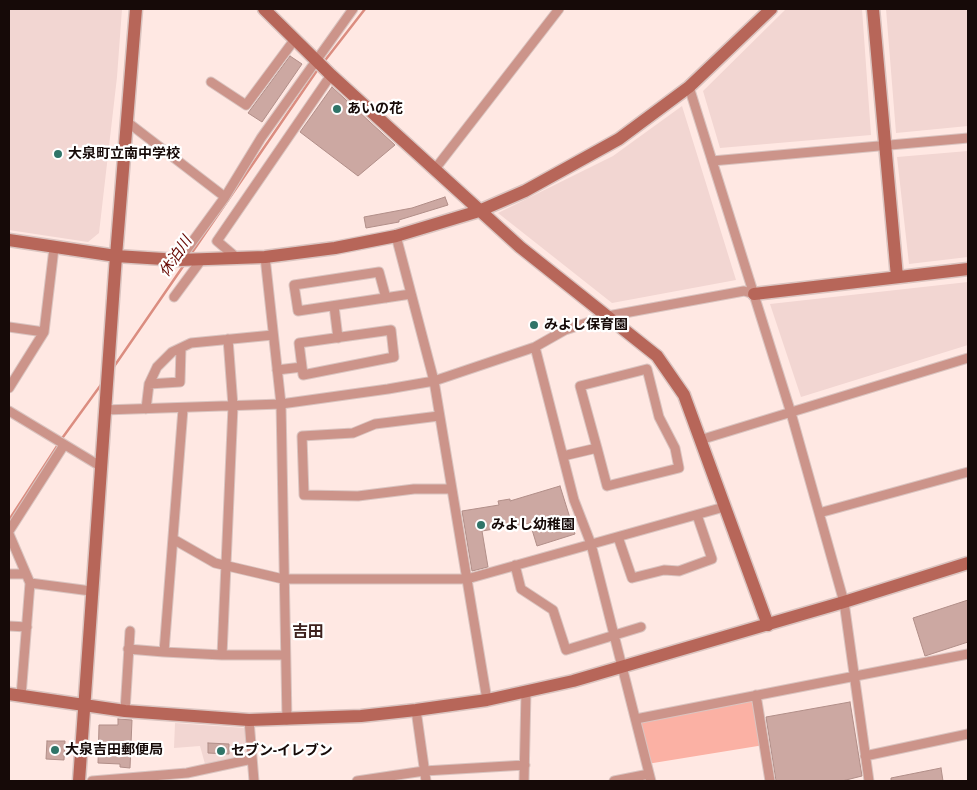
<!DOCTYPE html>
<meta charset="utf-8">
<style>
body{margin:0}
#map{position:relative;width:977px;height:790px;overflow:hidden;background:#ffe8e3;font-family:"Archivo Narrow",sans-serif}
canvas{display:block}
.frame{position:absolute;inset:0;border:10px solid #160a08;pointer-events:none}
</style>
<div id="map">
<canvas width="977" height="790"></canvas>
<div class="frame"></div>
</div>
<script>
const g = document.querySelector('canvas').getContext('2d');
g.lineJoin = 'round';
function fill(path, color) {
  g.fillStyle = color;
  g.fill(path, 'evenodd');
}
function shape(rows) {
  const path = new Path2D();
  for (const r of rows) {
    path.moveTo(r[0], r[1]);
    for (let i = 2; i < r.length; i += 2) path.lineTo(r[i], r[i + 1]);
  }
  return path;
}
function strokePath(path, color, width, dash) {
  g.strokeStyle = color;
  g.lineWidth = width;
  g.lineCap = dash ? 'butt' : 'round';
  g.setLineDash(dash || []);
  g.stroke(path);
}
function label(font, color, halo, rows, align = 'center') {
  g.font = font + ' "Archivo Narrow","Noto Sans JP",sans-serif';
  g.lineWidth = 4.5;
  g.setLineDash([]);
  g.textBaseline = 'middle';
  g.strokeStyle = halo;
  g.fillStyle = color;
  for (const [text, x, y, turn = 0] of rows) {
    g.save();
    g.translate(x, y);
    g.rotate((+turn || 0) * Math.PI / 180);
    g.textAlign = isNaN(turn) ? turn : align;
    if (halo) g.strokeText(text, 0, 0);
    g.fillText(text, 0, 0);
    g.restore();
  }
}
fill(shape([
 [9,9,122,9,117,77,99,233,88,242,9,230],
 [786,9,862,9,871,135,720,148,703,91],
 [886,9,968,9,968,126,896,133],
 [682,106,736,280,612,303,498,213,613,156],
 [968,151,968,257,909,264,897,157],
 [968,282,968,345,801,397,770,304],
 [175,723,245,728,249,754,205,764,200,746,174,748]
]), '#f2d6d2');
fill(shape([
 [756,695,764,745,647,764,636,719]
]), '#fbb1a4');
strokePath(shape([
 [323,63,365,9],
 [191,254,318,69],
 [113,368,184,265],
 [9,520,63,437,103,382]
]), '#db8d80', 2.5);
const building = shape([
 [290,56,302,64,262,122,248,113,290,56],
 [332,87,395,145,358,176,300,132,332,87],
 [445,197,448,205,399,220,399,222,366,228,364,217,412,208,445,197],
 [560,486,575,534,537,546,530,523,482,531,488,567,472,571,462,511,499,505,498,501,510,499,510,501,560,486],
 [968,600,968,642,925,656,913,618,968,600],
 [850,702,862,776,842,781,776,781,766,717,850,702],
 [118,719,132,720,130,768,120,767,120,764,98,763,99,725,118,725,118,719],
 [47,741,65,741,64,760,46,759,47,741],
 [208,743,229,744,229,754,208,753,208,743],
 [941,768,943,781,891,781,891,778,941,768]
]);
fill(building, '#cca8a2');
strokePath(building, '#b18e88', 1);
const street = shape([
 [211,82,246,105,295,39],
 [689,87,791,413,844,602,869,781],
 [126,121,225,197],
 [712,161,968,138],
 [435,169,559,9],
 [396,236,434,381,487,700],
 [265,257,281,404,287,720],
 [237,258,217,241,331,75],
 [179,260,225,197,261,138,353,9],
 [174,297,202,259],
 [386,298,379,272,294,285,298,311,411,294],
 [334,306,338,338],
 [9,327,44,332],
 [535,347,574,500,591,544,651,781],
 [277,370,302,367,299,343,391,330,394,357,303,375,302,367],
 [149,384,180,382,181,348],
 [9,388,44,332,54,248],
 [146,409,149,384,157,367,172,352,191,343,273,335],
 [183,409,164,652,222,655,285,655],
 [104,410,281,404,388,389,434,381,535,347,565,330,608,316,744,291,754,294],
 [9,411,100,466],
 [439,416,375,424,353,433,302,436,304,495,358,496,414,489,452,489],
 [700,440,968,358],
 [563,456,597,448,580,386,647,369,659,417,675,448,679,468,607,486,597,448],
 [819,513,968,472],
 [9,531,64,445],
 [9,534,30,583,21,696],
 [618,537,632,578,664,570,679,571,712,559,697,515],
 [173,539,215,563,283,579,467,579,724,507],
 [515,565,521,589,553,610,566,650,641,627],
 [9,574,26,574],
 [30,583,91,591],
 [9,626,27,627],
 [128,649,164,652],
 [222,655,233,406,228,339],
 [756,695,770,781],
 [416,710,426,781],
 [125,711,130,631],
 [636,719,968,654],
 [249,720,254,781],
 [865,756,968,734],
 [92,781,187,773,252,759],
 [357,781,424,771,525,765],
 [524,781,526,692],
 [614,781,649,774]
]);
const secondary = shape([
 [264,9,331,75,520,247,657,356,684,395,768,625],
 [873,9,897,277],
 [9,240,116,256,179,260,265,257,335,248,396,236,479,211,525,191,619,139,689,87,771,9],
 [754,294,968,269],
 [9,694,125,711,249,720,361,716,416,710,487,700,573,681,844,602,968,563],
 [79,781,116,256,136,9]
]);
strokePath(street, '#dac4c0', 11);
strokePath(secondary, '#dac4c0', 15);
strokePath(street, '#cc948a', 9);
strokePath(secondary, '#b76659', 12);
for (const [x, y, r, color] of [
 [337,109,5,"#2f7468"],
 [58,154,5,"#2f7468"],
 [534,325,5,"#2f7468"],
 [481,525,5,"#2f7468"],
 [55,750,5,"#2f7468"],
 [221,751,5,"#2f7468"]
]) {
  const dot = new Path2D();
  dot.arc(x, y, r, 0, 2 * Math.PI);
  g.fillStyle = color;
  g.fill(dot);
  strokePath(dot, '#fff', 2);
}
label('bold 14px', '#160a08', '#fff', [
 ["あいの花",347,109],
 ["大泉町立南中学校",68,154],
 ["みよし保育園",544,325],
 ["みよし幼稚園",491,525],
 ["大泉吉田郵便局",65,750],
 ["セブン-イレブン",231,751]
], 'left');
label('italic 15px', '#660601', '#fff', [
 ["休泊川",176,257,-56]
]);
label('bold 16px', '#3e221e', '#fff', [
 ["吉田",308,633]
]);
</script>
